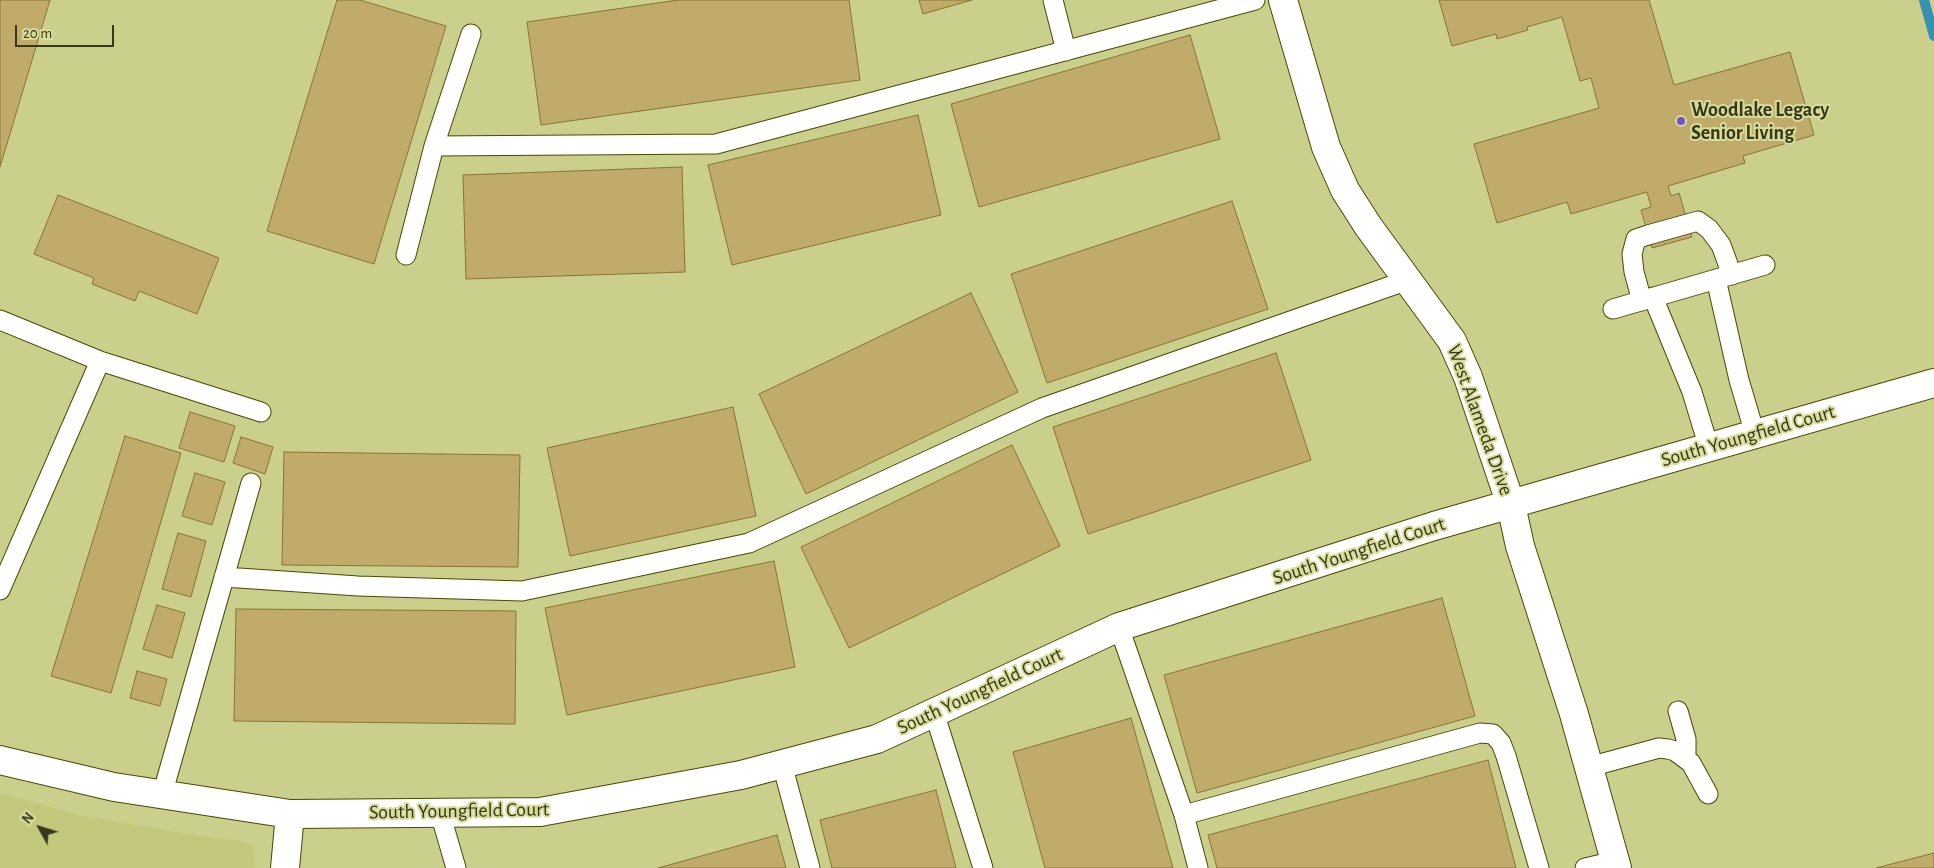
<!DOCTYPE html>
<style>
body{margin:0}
#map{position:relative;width:1934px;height:868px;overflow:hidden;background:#cbcf8c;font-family:"Alegreya Sans",sans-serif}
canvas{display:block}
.north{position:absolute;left:15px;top:803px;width:50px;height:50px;-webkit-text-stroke:4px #d8dc99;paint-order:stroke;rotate:309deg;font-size:14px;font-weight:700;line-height:20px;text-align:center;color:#36381d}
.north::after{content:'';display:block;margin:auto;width:18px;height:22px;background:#36381d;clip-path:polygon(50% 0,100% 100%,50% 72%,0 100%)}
.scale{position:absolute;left:15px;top:25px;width:99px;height:22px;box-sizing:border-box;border:2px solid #36381d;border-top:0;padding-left:6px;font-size:15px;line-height:18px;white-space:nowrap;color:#36381d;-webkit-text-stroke:4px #d8dc99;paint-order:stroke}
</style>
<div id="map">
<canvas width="1934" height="868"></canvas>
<div class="north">N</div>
<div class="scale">20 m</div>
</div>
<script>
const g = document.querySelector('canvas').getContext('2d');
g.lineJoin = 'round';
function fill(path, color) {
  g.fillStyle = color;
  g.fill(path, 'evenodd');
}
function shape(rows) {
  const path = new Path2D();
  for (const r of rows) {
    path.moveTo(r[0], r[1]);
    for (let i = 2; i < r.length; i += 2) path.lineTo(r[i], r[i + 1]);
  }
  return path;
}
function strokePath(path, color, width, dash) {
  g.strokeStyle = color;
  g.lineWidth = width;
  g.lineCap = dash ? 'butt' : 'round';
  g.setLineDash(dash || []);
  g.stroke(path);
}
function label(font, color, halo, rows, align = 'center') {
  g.font = font + ' "Alegreya Sans",sans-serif';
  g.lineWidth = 4;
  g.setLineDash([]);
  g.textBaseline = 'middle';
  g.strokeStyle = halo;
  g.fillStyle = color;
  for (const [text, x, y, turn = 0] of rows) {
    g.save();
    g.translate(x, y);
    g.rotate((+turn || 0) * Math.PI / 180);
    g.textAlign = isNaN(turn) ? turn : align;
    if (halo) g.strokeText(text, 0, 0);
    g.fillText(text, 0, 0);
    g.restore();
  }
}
fill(shape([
 [0,793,79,815,206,837,239,840,253,846,255,868,0,868]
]), '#c4c87d');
strokePath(shape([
 [1924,0,1934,36]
]), '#3692af', 10);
const building = shape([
 [0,0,50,0,0,167,0,0],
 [337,0,360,0,446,26,374,264,267,231,337,0],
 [678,0,849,0,860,80,541,125,527,22,678,0],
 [919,0,972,0,923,14,919,0],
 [1439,0,1649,0,1674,85,1790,52,1814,135,1743,156,1745,163,1668,186,1671,196,1679,193,1692,237,1652,248,1641,210,1651,207,1647,192,1571,214,1567,202,1497,223,1474,144,1599,108,1591,78,1580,81,1562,17,1527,27,1528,30,1497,39,1496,34,1452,46,1439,0],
 [1190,35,1220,139,979,207,951,104,1190,35],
 [918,115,941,215,732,265,708,165,918,115],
 [682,167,685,272,466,279,463,175,682,167],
 [58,195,219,258,197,314,139,291,135,301,92,284,94,278,34,254,58,195],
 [1232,201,1268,309,1047,383,1011,274,1232,201],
 [971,293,1018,392,806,494,759,394,971,293],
 [1276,353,1311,460,1088,534,1053,427,1276,353],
 [733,407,756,516,570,556,547,448,733,407],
 [190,412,235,426,224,462,179,448,190,412],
 [125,436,181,453,111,693,51,676,125,436],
 [241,437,273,447,265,474,233,463,241,437],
 [1012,445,1060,546,849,648,801,547,1012,445],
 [284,452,520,455,518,567,282,565,284,452],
 [195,473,225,482,212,525,182,516,195,473],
 [178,533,206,541,191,597,162,589,178,533],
 [774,561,795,667,567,715,545,608,774,561],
 [1442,598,1475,716,1197,793,1164,675,1442,598],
 [157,605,185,613,172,658,143,649,157,605],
 [236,609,516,611,515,724,234,721,236,609],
 [137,671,167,679,160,706,130,698,137,671],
 [1131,718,1173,868,1045,868,1013,752,1131,718],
 [1488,760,1516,868,1217,868,1208,835,1488,760],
 [936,790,956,868,832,868,820,820,936,790],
 [777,835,786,868,658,868,777,835],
 [1934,853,1934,868,1876,868,1934,853]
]);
fill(building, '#c0ab6a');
strokePath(building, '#887433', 1);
const lane = shape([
 [1053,0,1066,51],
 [434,146,716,144,1255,0],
 [406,255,434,146,471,34],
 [1716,279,1739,380,1755,434],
 [1653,297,1692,392,1709,448],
 [1642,301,1634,272,1632,254,1636,239,1648,235,1698,221,1709,229,1721,245,1732,275],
 [1613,309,1765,265],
 [0,320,100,361,261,412],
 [224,577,358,586,522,591,749,543,1042,408,1408,280],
 [0,590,100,361],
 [1119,627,1184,815,1198,868],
 [1678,711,1686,739,1686,759],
 [934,712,983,868],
 [782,764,810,868],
 [1589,767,1659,748,1668,749,1675,751,1691,763,1708,794],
 [162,795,251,483],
 [440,813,456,868],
 [1184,815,1480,733,1493,734,1501,743,1506,756,1539,868],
 [1585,868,1615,861]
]);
const street = shape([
 [0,760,114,787,290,814,540,812,741,775,877,739,1119,627,1434,526,1934,383],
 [285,868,290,814]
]);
const secondary = shape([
 [1283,0,1326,147,1345,190,1368,226,1452,341,1468,377,1511,505,1520,546,1574,714,1617,868]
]);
strokePath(lane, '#484a00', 21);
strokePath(street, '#484a00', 30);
strokePath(secondary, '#484a00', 30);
strokePath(lane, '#fff', 19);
strokePath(street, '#fff', 28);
strokePath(secondary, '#fff', 28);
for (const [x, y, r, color] of [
 [1681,121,5,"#7151ca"]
]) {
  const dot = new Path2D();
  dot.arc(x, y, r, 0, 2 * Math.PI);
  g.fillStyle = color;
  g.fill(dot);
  strokePath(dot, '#d8dc99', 2);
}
label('bold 20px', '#36381d', '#d8dc99', [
 ["Woodlake Legacy",1691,110],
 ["Senior Living",1691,133]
], 'left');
label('20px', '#36381d', '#d8dc99', [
 ["West Alameda Drive",1480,420,70],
 ["South Youngfield Court",1748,436,-16],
 ["South Youngfield Court",1359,551,-18],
 ["South Youngfield Court",980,691,-25],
 ["South Youngfield Court",459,811,-1]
]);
</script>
